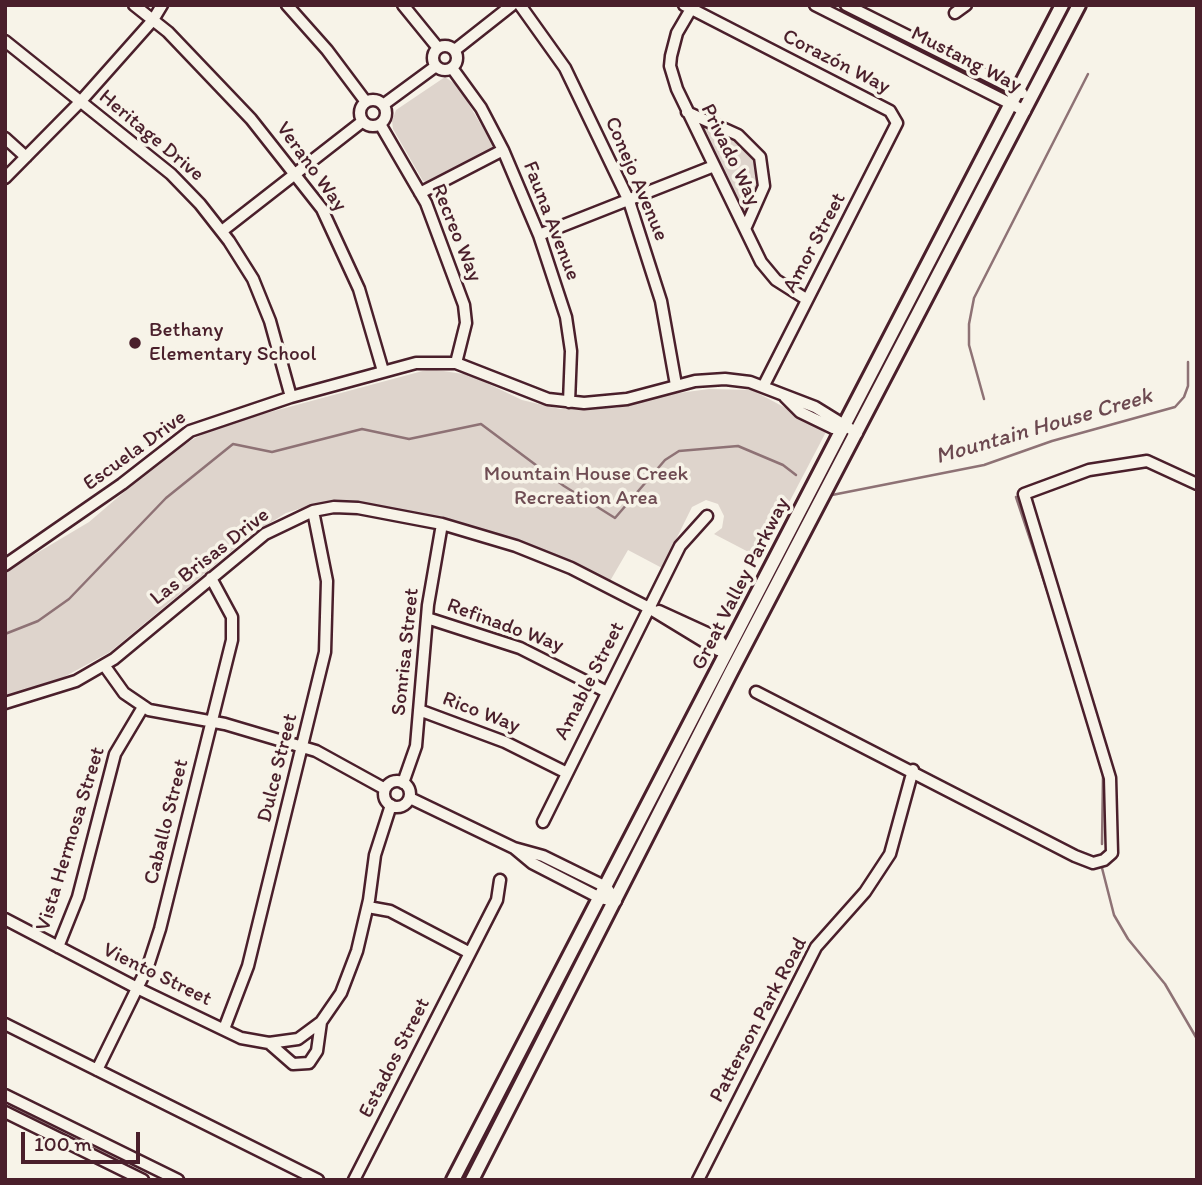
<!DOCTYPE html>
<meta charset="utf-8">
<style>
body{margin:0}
#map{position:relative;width:1202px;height:1185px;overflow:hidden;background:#f7f3e8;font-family:Itim,sans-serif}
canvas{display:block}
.frame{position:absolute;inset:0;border:7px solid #4a1f2b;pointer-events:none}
.scale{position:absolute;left:21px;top:1132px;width:119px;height:32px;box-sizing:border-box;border:4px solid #4a1f2b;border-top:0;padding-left:9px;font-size:21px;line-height:24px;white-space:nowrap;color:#4a1f2b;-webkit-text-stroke:5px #f7f3e8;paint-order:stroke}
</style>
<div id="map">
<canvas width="1202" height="1185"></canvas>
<div class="frame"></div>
<div class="scale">100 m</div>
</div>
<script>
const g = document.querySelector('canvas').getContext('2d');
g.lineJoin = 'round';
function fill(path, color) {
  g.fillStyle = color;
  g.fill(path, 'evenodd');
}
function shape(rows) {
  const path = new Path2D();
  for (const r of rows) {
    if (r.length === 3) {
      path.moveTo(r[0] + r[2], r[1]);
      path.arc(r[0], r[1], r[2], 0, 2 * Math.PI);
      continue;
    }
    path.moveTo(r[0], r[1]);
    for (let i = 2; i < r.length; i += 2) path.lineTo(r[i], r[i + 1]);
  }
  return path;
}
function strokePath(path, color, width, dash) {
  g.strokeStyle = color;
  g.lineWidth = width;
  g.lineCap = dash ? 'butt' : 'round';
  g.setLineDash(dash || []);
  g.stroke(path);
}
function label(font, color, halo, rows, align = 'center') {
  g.font = font + ' Itim,sans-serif';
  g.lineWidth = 7;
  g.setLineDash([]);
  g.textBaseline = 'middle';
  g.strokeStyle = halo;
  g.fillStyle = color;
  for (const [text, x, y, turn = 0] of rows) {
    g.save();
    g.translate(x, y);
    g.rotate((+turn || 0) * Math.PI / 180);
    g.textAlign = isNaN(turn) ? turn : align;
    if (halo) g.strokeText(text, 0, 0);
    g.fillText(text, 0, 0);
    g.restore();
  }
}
fill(shape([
 [445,77,458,86,493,145,490,152,428,183,423,181,393,129,392,121,396,110],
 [702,125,739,141,755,157,760,178,758,194,747,220],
 [430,369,470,375,522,400,560,409,616,408,664,395,709,389,752,390,827,430,760,558,714,534,722,528,724,516,718,504,706,500,692,507,662,568,628,550,610,581,542,550,457,521,355,501,318,503,286,513,251,535,110,652,64,677,5,696,5,572,89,522,165,457,195,438,222,425]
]), '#ded4cc');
strokePath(shape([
 [984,399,969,345,969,324,974,298,1088,74],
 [832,495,984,465,1052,441,1175,407,1184,397,1188,386,1188,362],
 [1016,497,1058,623],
 [5,634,38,621,69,599,166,498,233,444,272,452,362,429,409,439,481,424,564,486,615,518,665,460,679,451,738,446,783,465,796,475],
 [1076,683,1103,775,1102,844],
 [1102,868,1114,915,1128,939,1165,984,1197,1039]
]), '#8e7275', 2.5);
const minor = shape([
 [134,5,168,32,251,119,322,209,359,289,383,371],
 [287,5,327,50,366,102],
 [403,5,438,48],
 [520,5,565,68,629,201,661,301,676,385],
 [684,5,890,111,897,123,763,387],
 [815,5,1025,111],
 [846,5,1022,93],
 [691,9,677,33,671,56,670,66,677,89,761,262,776,280,806,299],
 [955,13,966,5],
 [5,41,171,174,200,204,229,241,253,279,270,321,291,397],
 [445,58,12],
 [455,50,512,5],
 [452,68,481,108,503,150,539,235,566,317,571,351,569,402],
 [373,113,13],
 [383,105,436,66],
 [687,112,738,135,760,157,764,186,745,229],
 [380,124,426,203,464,305,466,323,456,363],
 [5,138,26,157],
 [5,178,81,101,153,20,162,5],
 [420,193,503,150],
 [222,231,363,121],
 [539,235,714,166],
 [785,397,800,412,833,428,844,426],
 [5,565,122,484,190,431,291,397,416,363,456,363,548,399,584,403,627,399,695,381,725,379,750,382,815,407,857,433],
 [659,611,718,638,727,651],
 [427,618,520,648,605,691],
 [104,665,124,693,149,710,225,724,316,751,385,789],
 [756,692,1075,856,1093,863,1104,860,1112,853,1110,778,1024,494,1089,470,1147,461,1197,484],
 [5,703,76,681,114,659,265,534,313,511,334,507,358,508,442,524,516,546,571,568,649,608,718,650,727,651],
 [419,710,505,742,565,772],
 [397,794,13],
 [403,783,416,746,428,605,442,524],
 [410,798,514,848,532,863,600,898,616,901],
 [543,822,680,546,707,516],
 [514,848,543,856,606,887,616,901],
 [368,907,390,911,470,953],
 [5,919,137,988,241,1038,269,1043,298,1039,321,1022,341,993,357,951,369,900,375,855,391,805],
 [58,947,78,897,115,754,143,707],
 [5,1024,318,1180],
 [224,1029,248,966,325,652,327,581,313,511],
 [269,1043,293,1064,309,1063,317,1051,321,1022],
 [97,1070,148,966,160,929,232,640,232,617,211,578],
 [5,1095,178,1180],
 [5,1112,143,1180],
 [354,1180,497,900,500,880],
 [698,1180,816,947,865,892,890,854,913,770]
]);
const major = shape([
 [453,1180,1062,5],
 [472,1180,731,672,1079,5]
]);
strokePath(minor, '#4a1f2b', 15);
strokePath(major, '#4a1f2b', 18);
strokePath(minor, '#f7f3e8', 10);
strokePath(major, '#f7f3e8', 12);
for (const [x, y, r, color] of [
 [135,343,7,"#4a1f2b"]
]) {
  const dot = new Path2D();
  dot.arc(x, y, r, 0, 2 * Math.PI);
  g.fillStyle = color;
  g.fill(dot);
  strokePath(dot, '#f7f3e8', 2.5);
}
label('21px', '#4a1f2b', '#f7f3e8', [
 ["Mustang Way",966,60,27],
 ["Corazón Way",836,62,27],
 ["Heritage Drive",151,136,40],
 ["Privado Way",730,155,64],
 ["Verano Way",311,167,54],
 ["Conejo Avenue",636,179,67],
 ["Fauna Avenue",551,221,69],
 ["Recreo Way",456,233,68],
 ["Amor Street",815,243,-62],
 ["Escuela Drive",135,451,-36],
 ["Las Brisas Drive",210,557,-38],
 ["Great Valley Parkway",741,584,-63],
 ["Refinado Way",505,626,20],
 ["Sonrisa Street",406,652,-84],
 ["Amable Street",590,681,-63],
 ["Rico Way",481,713,21],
 ["Dulce Street",278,768,-76],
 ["Caballo Street",167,822,-76],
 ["Vista Hermosa Street",71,839,-73],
 ["Viento Street",157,975,26],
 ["Patterson Park Road",759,1020,-62],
 ["Estados Street",395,1058,-63]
]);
label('21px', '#4a1f2b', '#f7f3e8', [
 ["Bethany",149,331],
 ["Elementary School",149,355]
], 'left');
label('21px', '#6f4c53', '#f7f3e8', [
 ["Mountain House Creek",586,475],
 ["Recreation Area",586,499]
]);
label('italic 23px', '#6c4950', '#f7f3e8', [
 ["Mountain House Creek",1044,427,-16]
]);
</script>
